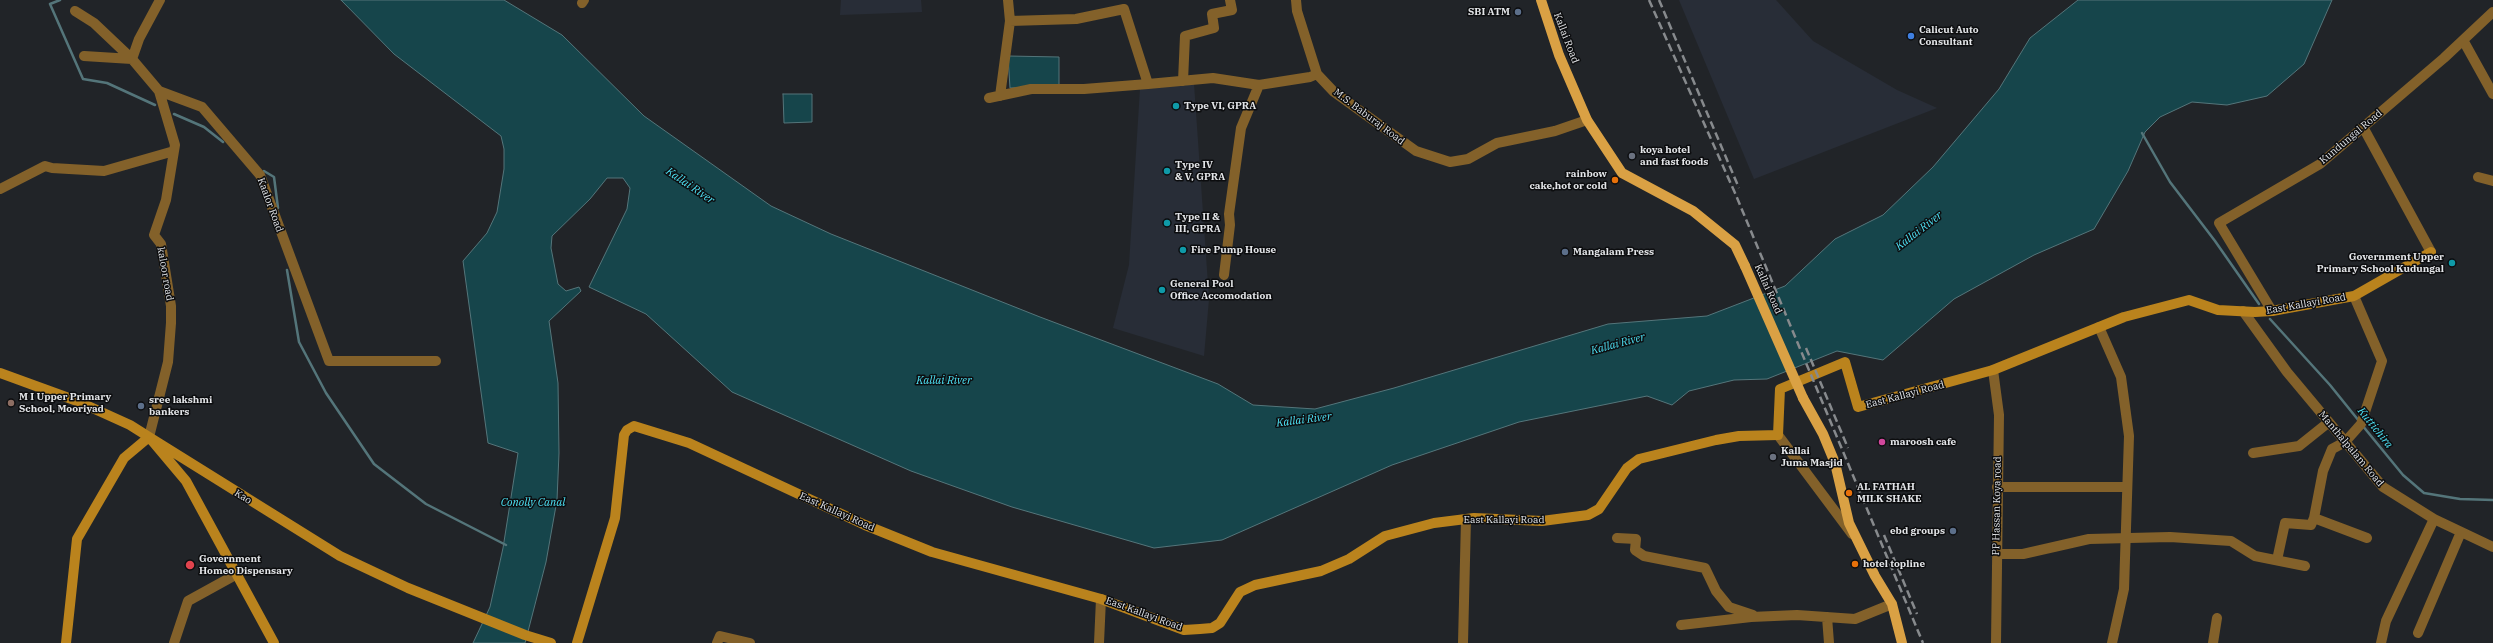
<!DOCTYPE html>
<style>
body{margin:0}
canvas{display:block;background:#212428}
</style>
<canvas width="2493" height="643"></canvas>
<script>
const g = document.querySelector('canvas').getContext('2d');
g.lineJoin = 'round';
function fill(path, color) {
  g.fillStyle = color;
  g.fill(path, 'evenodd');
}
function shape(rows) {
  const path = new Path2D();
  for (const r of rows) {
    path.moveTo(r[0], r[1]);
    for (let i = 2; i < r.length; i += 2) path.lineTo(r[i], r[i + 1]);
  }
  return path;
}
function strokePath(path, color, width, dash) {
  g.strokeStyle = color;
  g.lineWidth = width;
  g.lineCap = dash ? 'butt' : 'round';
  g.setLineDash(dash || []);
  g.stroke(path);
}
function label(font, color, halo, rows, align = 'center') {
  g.font = font + ' "IBM Plex Serif",serif';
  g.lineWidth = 3;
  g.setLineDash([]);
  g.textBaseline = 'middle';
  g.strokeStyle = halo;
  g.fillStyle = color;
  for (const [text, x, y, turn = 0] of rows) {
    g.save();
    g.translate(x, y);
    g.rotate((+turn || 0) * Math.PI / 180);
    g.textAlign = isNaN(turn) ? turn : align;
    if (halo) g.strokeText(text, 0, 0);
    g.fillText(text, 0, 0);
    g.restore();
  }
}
fill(shape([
 [841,0,921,0,922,12,840,15],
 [1679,0,1776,0,1813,41,1897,90,1937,108,1754,179],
 [1194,84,1209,299,1204,356,1113,328,1129,265,1140,89]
]), '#282d37');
const water = shape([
 [341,0,504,0,562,35,644,116,771,206,831,234,1040,317,1218,384,1253,405,1315,409,1394,388,1608,324,1707,316,1785,286,1835,239,1883,215,1933,167,1999,89,2030,38,2078,0,2332,0,2304,64,2267,96,2227,105,2192,102,2160,117,2145,132,2128,171,2094,229,2034,255,1954,299,1883,360,1837,351,1767,379,1734,380,1689,391,1672,405,1647,396,1519,422,1392,465,1222,540,1154,548,1012,507,911,471,732,392,646,314,589,287,627,209,630,188,623,178,607,178,590,199,552,236,551,248,558,284,566,291,579,287,581,291,549,321,558,383,559,453,557,500,546,562,525,643,473,643,490,607,503,548,518,453,488,443,463,261,487,233,497,212,504,169,504,149,501,136,394,54,341,0],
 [1008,56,1059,57,1059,86,1010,88,1008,56],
 [783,94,812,94,812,122,784,123,783,94]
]);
fill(water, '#16454b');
strokePath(water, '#54757a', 1);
strokePath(shape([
 [60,0,50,4,83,79,107,83,155,105],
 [174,114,204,127,223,142],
 [2142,133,2170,182,2215,241,2259,304],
 [264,171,274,177,278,208],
 [287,270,299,342,326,393,374,464,426,504,506,545],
 [2270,319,2330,385,2359,421],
 [2362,425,2403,475,2424,493,2460,499,2493,500]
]), '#54757a', 2.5);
strokePath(shape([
 [160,0,139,39,132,59,159,91,202,107,260,175,329,361,436,361],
 [1008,0,1010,21,1076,19,1124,9,1148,84,1213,78,1259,85,1310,77,1317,74,1334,92,1416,151,1450,162,1468,159,1497,143,1555,131,1587,120],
 [1296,0,1297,11,1317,74],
 [582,3,584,0],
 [75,11,94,23,132,59],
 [2463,40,2493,94],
 [84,56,132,59],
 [1183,81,1185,36,1214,28,1212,14,1232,10,1230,0],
 [1000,96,1010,21],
 [989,98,1031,89,1084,89,1148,84],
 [2363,127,2431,252],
 [2478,177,2493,181],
 [0,189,45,166,52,168,104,171,174,151],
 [1224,275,1230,225,1229,214,1241,128,1259,85],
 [2354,296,2382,361,2361,424,2345,442,2332,449,2323,471,2314,518,2367,538],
 [2243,311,2287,372,2383,487,2434,519,2493,547],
 [2272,311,2219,223,2320,164,2444,58,2493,12],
 [2099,327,2121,377,2129,436,2124,589,2112,643],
 [1993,370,1999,415,1996,643],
 [1778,435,1852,534],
 [149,437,168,362,171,323,171,306,161,244,154,235,166,200,175,145,159,91],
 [2253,453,2299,446,2329,422],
 [1997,487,2126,487],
 [1617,538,1636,539,1635,550,1644,556,1705,568,1716,591,1729,607,1753,615],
 [1996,554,2023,554,2089,539,2170,537,2231,541,2255,556,2305,566],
 [2277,560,2285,523,2311,525,2314,518],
 [1827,617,1829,643],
 [1681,625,1751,617,1797,615,1855,619,1892,604],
 [2418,633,2461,532],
 [174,643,188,601,237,574],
 [717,643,720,636,750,643],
 [1099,643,1101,599],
 [1463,643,1466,519],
 [2213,643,2217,618],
 [2381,643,2386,621,2434,519]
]), '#83612a', 10);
strokePath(shape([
 [0,373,77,401,130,425,149,437,186,481,274,643],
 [66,643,77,539,124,458,149,437,340,556,408,588,525,635,551,643],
 [577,643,615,518,624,435,627,430,634,426,689,443,865,525,932,552,1101,599,1184,630,1200,629,1212,628,1220,623,1240,592,1255,585,1321,571,1349,559,1385,536,1434,523,1474,518,1542,521,1588,515,1599,509,1627,468,1639,459,1716,440,1739,436,1778,435,1780,389,1845,362,1858,407,1993,370,2124,317,2189,300,2218,310,2255,312,2272,311,2354,296,2431,252]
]), '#ba831d', 10);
strokePath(shape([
 [1541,0,1559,55,1587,120,1622,173,1693,211,1735,245,1745,266],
 [1803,398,1823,434,1835,463,1849,523,1875,576,1892,604,1902,643]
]), '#daa144', 10);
strokePath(shape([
 [1649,0,1735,193,1923,643],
 [1659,0,1739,188],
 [1806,348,1848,448],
 [1884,535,1917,614]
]), '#878a8d', 2.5, [8, 4]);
strokePath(shape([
 [1745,266,1803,398]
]), '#daa144', 10);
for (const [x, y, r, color] of [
 [1518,12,4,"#5c6f8a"],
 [1911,36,4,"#3f7fe0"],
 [1176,106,4,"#0f9aa8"],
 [1632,156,4,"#6b7280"],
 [1167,171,4,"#0f9aa8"],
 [1615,180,4,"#e8710a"],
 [1167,223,4,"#0f9aa8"],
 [1183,250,4,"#0f9aa8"],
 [1565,252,4,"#5c6f8a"],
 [2452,263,4,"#0f9aa8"],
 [1162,290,4,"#0f9aa8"],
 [11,403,4,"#8d6e63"],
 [141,406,4,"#5c6f8a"],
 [1882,442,4,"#d1479c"],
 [1773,457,4,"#6b7280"],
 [1849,493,4,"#e8710a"],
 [1953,531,4,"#5c6f8a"],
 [1855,564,4,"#e8710a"],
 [190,565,5,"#e0444e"]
]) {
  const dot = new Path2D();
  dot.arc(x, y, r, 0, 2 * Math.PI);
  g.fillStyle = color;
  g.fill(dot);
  strokePath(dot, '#0c0d0f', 1.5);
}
label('bold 10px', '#e4e6e9', '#0c0d0f', [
 ["SBI ATM",1510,12,"right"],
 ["Calicut Auto",1919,30],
 ["Consultant",1919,42],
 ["Type VI, GPRA",1184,106],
 ["koya hotel",1640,150],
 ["and fast foods",1640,162],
 ["Type IV",1175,165],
 ["& V, GPRA",1175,177],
 ["rainbow",1607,174,"right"],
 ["cake,hot or cold",1607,186,"right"],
 ["Type II &",1175,217],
 ["III, GPRA",1175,229],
 ["Fire Pump House",1191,250],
 ["Mangalam Press",1573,252],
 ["Government Upper",2444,257,"right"],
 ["Primary School Kudungal",2444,269,"right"],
 ["General Pool",1170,284],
 ["Office Accomodation",1170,296],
 ["M I Upper Primary",19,397],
 ["School, Mooriyad",19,409],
 ["sree lakshmi",149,400],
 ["bankers",149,412],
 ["maroosh cafe",1890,442],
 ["Kallai",1781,451],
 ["Juma Masjid",1781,463],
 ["AL FATHAH",1857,487],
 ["MILK SHAKE",1857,499],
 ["ebd groups",1945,531,"right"],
 ["Government",199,559],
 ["Homeo Dispensary",199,571],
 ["hotel topline",1863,564]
], 'left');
label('10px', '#e4e6e9', '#0c0d0f', [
 ["Kallai Road",1566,38,69],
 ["M.S. Baburaj Road",1369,117,37],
 ["Kundungal Road",2351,137,-40],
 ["Kaalor Road",270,205,70],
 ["kaloor road",165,274,80],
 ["Kallai Road",1768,289,66],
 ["East Kallayi Road",2306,304,-10],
 ["East Kallayi Road",1905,395,-15],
 ["Manthalpalam Road",2351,449,50],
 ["Kao",243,497,32],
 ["PP Hassan Koya road",1997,506,-89],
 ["East Kallayi Road",837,512,24],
 ["East Kallayi Road",1504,520],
 ["East Kallayi Road",1144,614,20]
]);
label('italic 11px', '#4ee3f6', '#0c0d0f', [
 ["Kallai River",690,186,34],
 ["Kallai River",1919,231,-38],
 ["Kallai River",1618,344,-15],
 ["Kallai River",944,381],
 ["Kallai River",1304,420,-7],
 ["Kuttichira",2375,428,51],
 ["Conolly Canal",533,503]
]);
</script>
